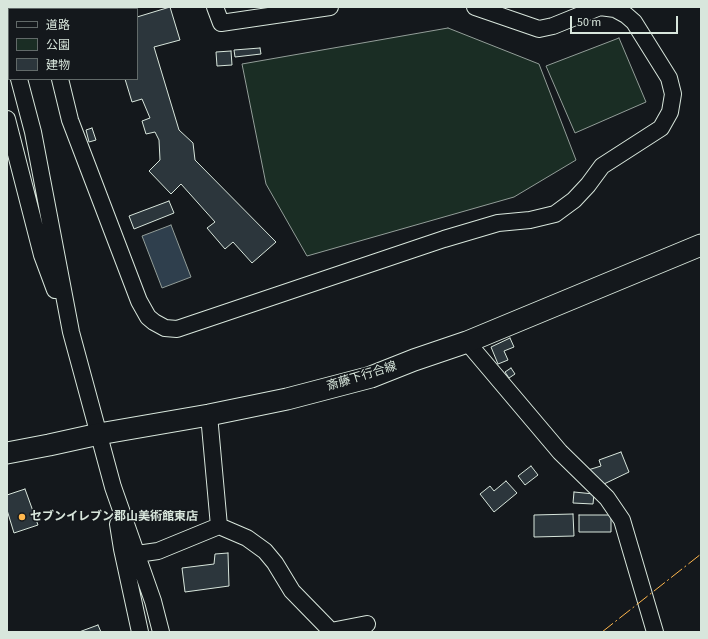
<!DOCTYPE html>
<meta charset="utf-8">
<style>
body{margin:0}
#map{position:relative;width:708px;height:639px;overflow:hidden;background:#14181c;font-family:"Source Sans 3","Noto Sans JP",sans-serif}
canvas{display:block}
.frame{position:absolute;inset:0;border:8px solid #d8e6dc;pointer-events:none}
.legend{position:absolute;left:8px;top:8px;width:130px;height:72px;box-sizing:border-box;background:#14181c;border:1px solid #626a69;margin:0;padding:5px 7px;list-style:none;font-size:12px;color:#d8e6dc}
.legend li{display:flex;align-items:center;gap:8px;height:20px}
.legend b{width:20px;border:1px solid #626a69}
.scale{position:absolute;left:570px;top:16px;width:108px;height:18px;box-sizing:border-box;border:2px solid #d8e6dc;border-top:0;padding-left:5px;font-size:12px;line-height:14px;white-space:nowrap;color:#d8e6dc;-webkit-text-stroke:3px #14181c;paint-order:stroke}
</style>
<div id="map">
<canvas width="708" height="639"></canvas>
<div class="frame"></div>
<ul class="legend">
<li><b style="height:5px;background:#14181c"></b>道路</li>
<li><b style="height:11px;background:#1a2d24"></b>公園</li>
<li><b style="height:11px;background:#2c363c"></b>建物</li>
</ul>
<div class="scale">50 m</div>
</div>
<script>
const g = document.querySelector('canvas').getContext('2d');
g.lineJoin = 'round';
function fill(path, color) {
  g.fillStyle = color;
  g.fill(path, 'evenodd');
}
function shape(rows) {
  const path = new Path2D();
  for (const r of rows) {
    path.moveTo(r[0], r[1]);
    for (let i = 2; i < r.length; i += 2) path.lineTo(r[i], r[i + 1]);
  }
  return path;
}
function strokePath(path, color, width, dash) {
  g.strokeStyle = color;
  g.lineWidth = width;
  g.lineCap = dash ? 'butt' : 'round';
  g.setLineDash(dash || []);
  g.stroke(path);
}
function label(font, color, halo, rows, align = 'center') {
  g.font = font + ' "Source Sans 3","Noto Sans JP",sans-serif';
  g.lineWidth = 3;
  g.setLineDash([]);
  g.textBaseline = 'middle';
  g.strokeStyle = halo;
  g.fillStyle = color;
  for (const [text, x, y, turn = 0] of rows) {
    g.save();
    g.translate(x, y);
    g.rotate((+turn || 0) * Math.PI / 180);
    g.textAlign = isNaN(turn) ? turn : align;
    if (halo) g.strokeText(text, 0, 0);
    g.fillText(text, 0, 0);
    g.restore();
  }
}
const green = shape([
 [448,28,539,64,576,160,514,197,307,256,266,184,242,64,448,28],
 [619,38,646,102,575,133,546,66,619,38]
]);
fill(green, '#1a2d24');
strokePath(green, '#939e99', 1);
const water = shape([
 [171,225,191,277,162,288,142,236,171,225]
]);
fill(water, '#2f3f4d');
strokePath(water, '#939e99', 1);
const building = shape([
 [170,7,180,40,154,47,179,130,193,143,195,160,276,242,252,263,233,242,225,249,207,228,215,222,181,184,171,194,149,171,160,160,159,140,155,132,146,134,142,121,150,118,142,99,132,102,125,79,137,79,137,17,170,7],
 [260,48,261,54,235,57,234,50,260,48],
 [231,51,232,65,217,66,216,52,231,51],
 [92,128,96,140,89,142,86,130,92,128],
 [169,201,174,213,134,229,129,216,169,201],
 [510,338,514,347,504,351,508,360,498,364,491,347,510,338],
 [511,368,515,374,509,378,505,372,511,368],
 [621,452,629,472,604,484,588,470,601,466,599,460,621,452],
 [531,466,538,475,525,485,518,476,531,466],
 [506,481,517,493,494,512,480,494,490,486,494,491,506,481],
 [25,489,38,525,14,533,7,510,7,495,25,489],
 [574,492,594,494,593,504,573,503,574,492],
 [573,514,574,536,534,537,534,515,573,514],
 [579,515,611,515,611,532,579,532,579,515],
 [228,553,229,586,185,592,182,568,214,564,215,554,228,553],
 [98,625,101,632,79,632,98,625]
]);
fill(building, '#2c363c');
strokePath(building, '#d8e6dc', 1);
const minor = shape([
 [40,7,40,9],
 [215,7,221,23,330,7],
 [7,33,9,40],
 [19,79,33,132,71,332,113,487,153,601,161,632],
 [60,79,70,120,139,301,148,317,154,322,165,328,177,329,444,239,498,223,530,220,555,214,574,200,588,185,602,166,661,128,670,112,673,94,669,78,634,22,626,15,615,9,600,7,553,26,539,29,475,7],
 [7,119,42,255,55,290],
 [467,342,560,452,607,498,622,520,655,632],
 [209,415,219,526,247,538,265,551,275,563,292,591,332,632],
 [118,524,122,549,140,632],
 [137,554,158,551,219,526],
 [331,631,367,624]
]);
const major = shape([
 [7,453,49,445,99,434,209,415,287,399,371,377,414,360,467,342,701,245]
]);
strokePath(minor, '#d8e6dc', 18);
strokePath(major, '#d8e6dc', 23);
strokePath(minor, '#14181c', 16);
strokePath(major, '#14181c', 21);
strokePath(shape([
 [602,632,701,554]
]), '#ffb74d', 1, [14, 3, 2, 3]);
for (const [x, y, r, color] of [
 [22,517,4,"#ffb74d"]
]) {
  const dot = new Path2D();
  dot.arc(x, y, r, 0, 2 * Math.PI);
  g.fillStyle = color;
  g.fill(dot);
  strokePath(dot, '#14181c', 1.5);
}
label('12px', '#d8e6dc', '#14181c', [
 ["斎藤下行合線",362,377,-17]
]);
label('bold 12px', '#d8e6dc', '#14181c', [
 ["セブンイレブン郡山美術館東店",30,517]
], 'left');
</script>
